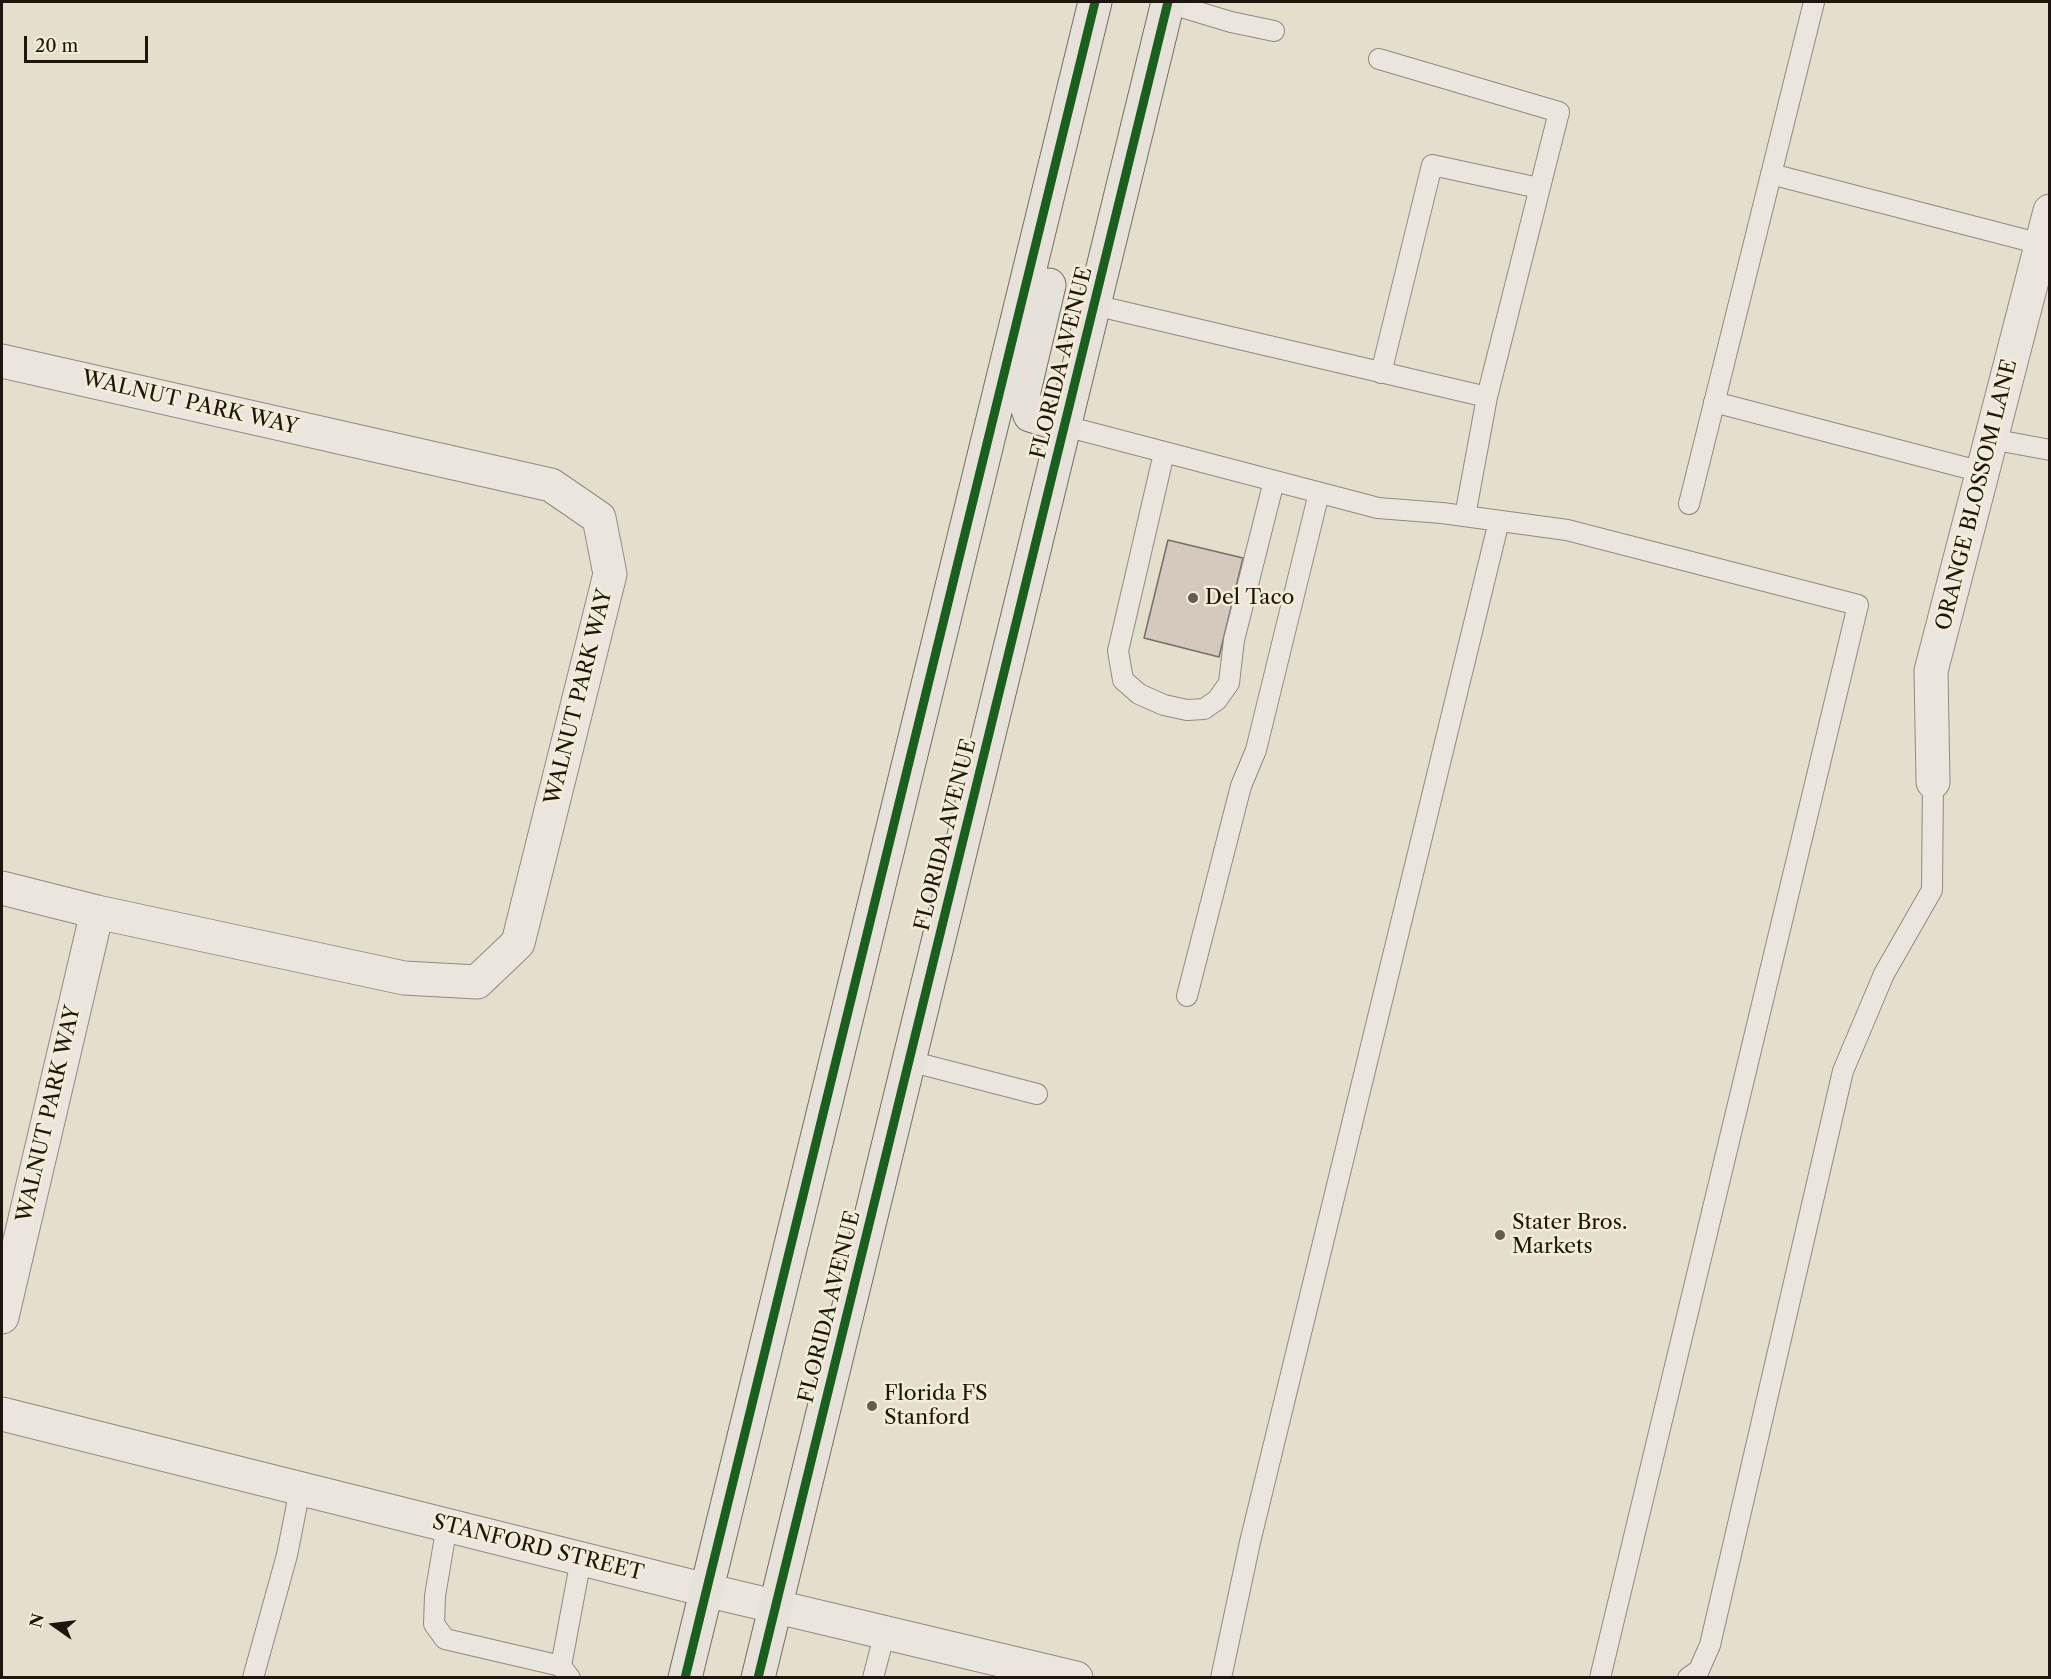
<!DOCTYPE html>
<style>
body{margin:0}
#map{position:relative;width:2051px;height:1679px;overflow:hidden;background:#e4decd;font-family:"Libre Caslon Text",serif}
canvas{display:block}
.frame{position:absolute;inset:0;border:3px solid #1e160c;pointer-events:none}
.north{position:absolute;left:24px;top:1595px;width:60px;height:60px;-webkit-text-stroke:4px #f3ecd9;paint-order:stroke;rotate:284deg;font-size:16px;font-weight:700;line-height:24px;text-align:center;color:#1e160c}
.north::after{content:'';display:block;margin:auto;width:21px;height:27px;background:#1e160c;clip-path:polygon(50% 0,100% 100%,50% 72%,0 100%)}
.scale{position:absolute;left:24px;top:36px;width:124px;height:27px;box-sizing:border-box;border:3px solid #1e160c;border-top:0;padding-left:8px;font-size:18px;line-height:21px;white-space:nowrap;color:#1e160c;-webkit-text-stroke:4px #f3ecd9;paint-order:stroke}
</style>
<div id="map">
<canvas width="2051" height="1679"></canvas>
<div class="frame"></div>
<div class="north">N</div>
<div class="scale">20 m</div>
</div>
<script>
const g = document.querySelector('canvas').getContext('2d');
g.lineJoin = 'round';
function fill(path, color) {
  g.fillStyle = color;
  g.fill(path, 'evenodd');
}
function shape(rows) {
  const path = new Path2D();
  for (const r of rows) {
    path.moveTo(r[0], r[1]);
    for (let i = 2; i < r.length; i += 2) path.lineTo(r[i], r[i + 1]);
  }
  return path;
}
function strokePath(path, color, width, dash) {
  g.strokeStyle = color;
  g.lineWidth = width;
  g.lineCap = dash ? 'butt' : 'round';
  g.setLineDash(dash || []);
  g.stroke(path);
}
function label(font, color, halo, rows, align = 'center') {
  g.font = font + ' "Libre Caslon Text",serif';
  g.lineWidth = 5;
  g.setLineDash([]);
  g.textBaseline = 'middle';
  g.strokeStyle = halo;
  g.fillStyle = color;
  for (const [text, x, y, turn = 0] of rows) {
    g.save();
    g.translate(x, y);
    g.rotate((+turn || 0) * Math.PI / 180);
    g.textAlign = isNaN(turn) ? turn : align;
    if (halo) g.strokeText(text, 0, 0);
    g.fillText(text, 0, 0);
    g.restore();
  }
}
const building = shape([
 [1168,540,1243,558,1219,657,1144,638,1168,540]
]);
fill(building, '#d5c8bd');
strokePath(building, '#746f66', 1.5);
const service = shape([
 [1168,3,1231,22,1274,31],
 [1771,174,2041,244],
 [1094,305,1487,397,1559,112,1379,59],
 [1381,373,1432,165,1539,188],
 [1714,402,1982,472],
 [1065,426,1378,508,1442,513,1567,530,1858,605,1600,1678],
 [1991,439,2050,450],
 [1164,453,1118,651,1123,680,1139,694,1164,705,1187,710,1204,709,1217,700,1229,683,1234,640,1274,481],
 [1689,504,1814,2],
 [1465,516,1487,397],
 [1187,996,1241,786,1256,750,1319,493],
 [909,1061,1037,1094],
 [447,1525,435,1596,434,1624,445,1639,561,1666,570,1678],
 [561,1666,581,1559],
 [253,1678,287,1555,300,1489],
 [873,1678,885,1632],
 [1221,1678,1250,1542,1499,521],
 [1688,1678,1699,1670,1710,1645,1843,1071,1884,974,1932,890,1933,782]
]);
const minor = shape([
 [2,361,551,485,599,518,610,574,518,943,477,982,404,978,97,912,2,888],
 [1933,782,1931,671,2050,211],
 [2,1317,97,912]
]);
const tertiary = shape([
 [2,1414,706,1590,1076,1678]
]);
const primary = shape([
 [1049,285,1023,395,1030,415,1065,426],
 [685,1678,1095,2],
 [758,1678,1168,2]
]);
strokePath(service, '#8f8b81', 22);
strokePath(minor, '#8f8b81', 35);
strokePath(tertiary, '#8f8b81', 35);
strokePath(primary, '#746f66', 35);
strokePath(service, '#eae6de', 20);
strokePath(minor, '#eae6de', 33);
strokePath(tertiary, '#eae6de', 33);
strokePath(primary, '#e7e2d9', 33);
strokePath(shape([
 [685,1678,1095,2],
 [758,1678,1168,2]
]), '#1b5e20', 9);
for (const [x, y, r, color] of [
 [1193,598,6,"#635c50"],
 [1500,1235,6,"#635c50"],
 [872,1406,6,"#635c50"]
]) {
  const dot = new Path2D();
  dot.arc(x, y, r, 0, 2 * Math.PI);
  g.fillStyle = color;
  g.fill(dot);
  strokePath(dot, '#f3ecd9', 2);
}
label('21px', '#1e160c', '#f3ecd9', [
 ["FLORIDA AVENUE",1062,363,-76],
 ["WALNUT PARK WAY",190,403,13],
 ["ORANGE BLOSSOM LANE",1977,495,-76],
 ["WALNUT PARK WAY",579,697,-76],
 ["FLORIDA AVENUE",946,835,-76],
 ["WALNUT PARK WAY",49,1114,-77],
 ["FLORIDA AVENUE",830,1307,-76],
 ["STANFORD STREET",538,1548,14]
]);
label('21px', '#1e160c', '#f3ecd9', [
 ["Del Taco",1205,598],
 ["Stater Bros.",1512,1223],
 ["Markets",1512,1247],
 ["Florida FS",884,1394],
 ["Stanford",884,1418]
], 'left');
</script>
